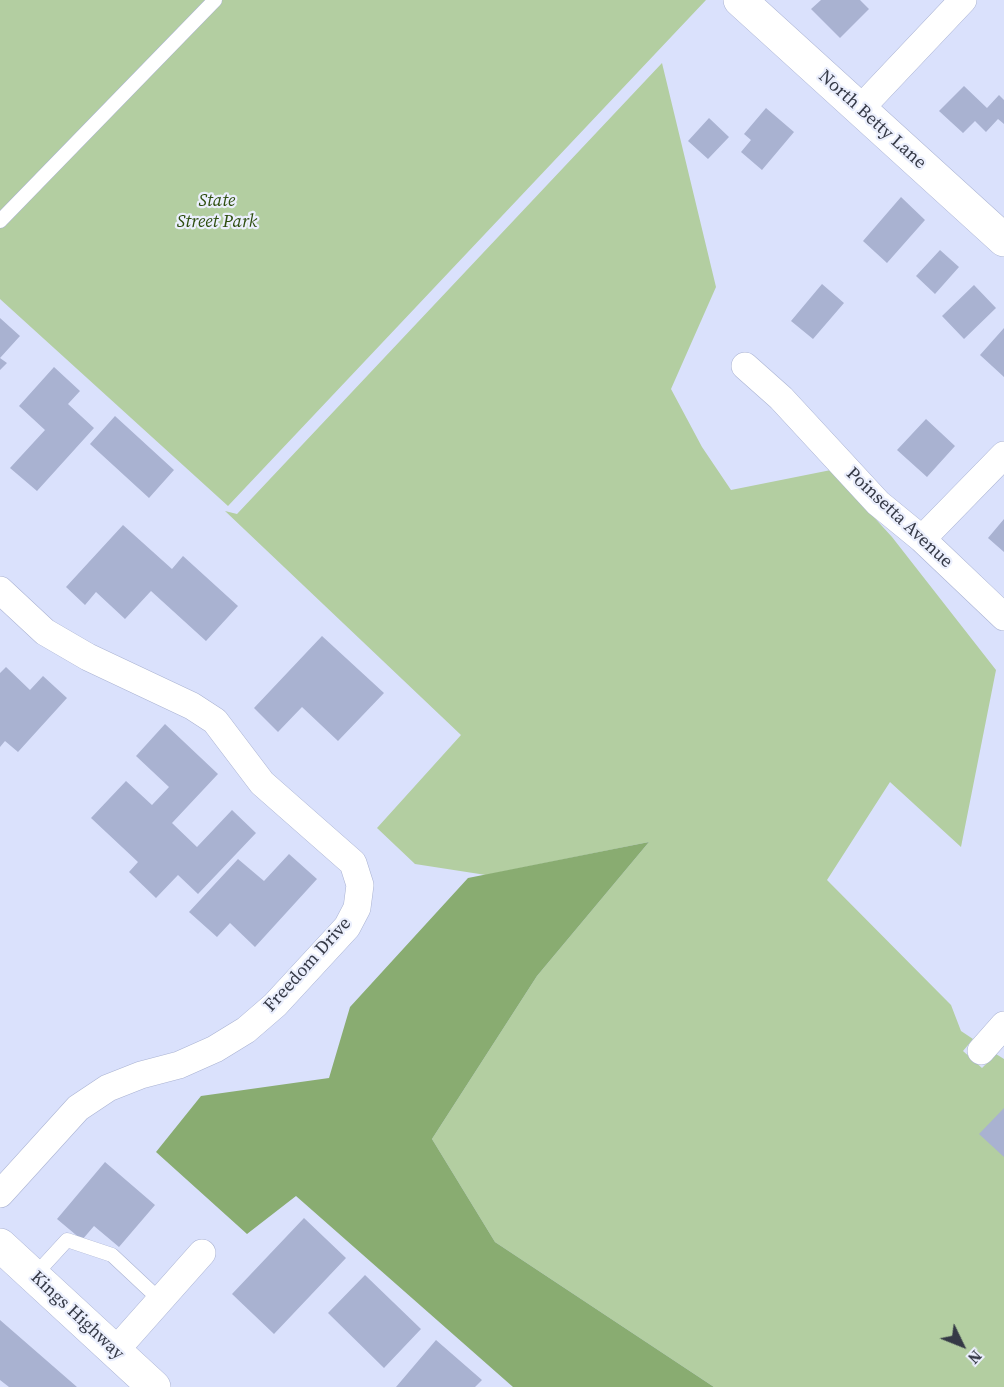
<!DOCTYPE html>
<style>
body{margin:0}
#map{position:relative;width:1004px;height:1387px;overflow:hidden;background:#dae1fc;font-family:"Source Serif 4",serif}
canvas{display:block}
.north{position:absolute;left:932px;top:1315px;width:60px;height:60px;-webkit-text-stroke:4px #ebeffd;paint-order:stroke;rotate:133deg;font-size:16px;font-weight:700;line-height:24px;text-align:center;color:#353946}
.north::after{content:'';display:block;margin:auto;width:21px;height:27px;background:#353946;clip-path:polygon(50% 0,100% 100%,50% 72%,0 100%)}
</style>
<div id="map">
<canvas width="1004" height="1387"></canvas>
<div class="north">N</div>
</div>
<script>
const g = document.querySelector('canvas').getContext('2d');
g.lineJoin = 'round';
function fill(path, color) {
  g.fillStyle = color;
  g.fill(path, 'evenodd');
}
function shape(rows) {
  const path = new Path2D();
  for (const r of rows) {
    path.moveTo(r[0], r[1]);
    for (let i = 2; i < r.length; i += 2) path.lineTo(r[i], r[i + 1]);
  }
  return path;
}
function strokePath(path, color, width, dash) {
  g.strokeStyle = color;
  g.lineWidth = width;
  g.lineCap = dash ? 'butt' : 'round';
  g.setLineDash(dash || []);
  g.stroke(path);
}
function label(font, color, halo, rows, align = 'center') {
  g.font = font + ' "Source Serif 4",serif';
  g.lineWidth = 4.5;
  g.setLineDash([]);
  g.textBaseline = 'middle';
  g.strokeStyle = halo;
  g.fillStyle = color;
  for (const [text, x, y, turn = 0] of rows) {
    g.save();
    g.translate(x, y);
    g.rotate((+turn || 0) * Math.PI / 180);
    g.textAlign = isNaN(turn) ? turn : align;
    if (halo) g.strokeText(text, 0, 0);
    g.fillText(text, 0, 0);
    g.restore();
  }
}
fill(shape([
 [0,0,706,0,228,506,0,299],
 [662,63,716,287,671,389,702,447,731,490,831,470,892,537,996,670,961,847,890,782,827,880,951,1005,961,1031,973,1039,963,1051,982,1068,996,1054,1004,1059,1004,1387,714,1387,495,1242,432,1139,537,976,649,842,486,875,415,864,377,828,461,735,225,511,237,514]
]), '#b3cea1');
fill(shape([
 [649,842,537,976,432,1139,495,1242,714,1387,513,1387,296,1196,247,1234,156,1152,201,1096,329,1078,350,1007,468,878]
]), '#89ac71');
fill(shape([
 [821,0,860,0,869,9,840,38,811,9],
 [964,86,987,108,999,95,1004,100,1004,124,998,119,986,132,975,121,963,133,939,111],
 [766,108,794,132,762,170,741,152,751,140,744,134],
 [709,118,729,137,708,159,688,141],
 [901,197,925,220,887,263,863,241],
 [940,250,959,267,935,294,916,276],
 [822,284,844,303,813,339,791,321],
 [974,285,996,308,964,339,942,316],
 [0,318,20,336,0,358,7,363,0,370],
 [1004,328,1004,377,980,355],
 [54,367,80,391,68,404,94,428,37,491,10,468,45,430,19,406],
 [115,416,174,470,149,498,90,444],
 [926,419,955,446,927,477,897,450],
 [1004,519,1004,552,988,538],
 [123,525,172,569,183,556,238,606,206,641,151,591,125,619,96,592,85,605,66,587],
 [322,636,384,693,338,741,302,707,278,732,254,708],
 [6,667,30,690,43,676,67,698,18,752,5,741,0,747,0,673],
 [165,724,218,774,172,823,197,847,232,810,256,833,198,894,178,875,156,898,129,872,138,862,91,818,126,781,152,805,169,787,136,756],
 [289,854,317,879,255,947,230,923,217,937,189,912,238,859,264,881],
 [1004,1108,1004,1157,979,1134],
 [105,1162,155,1205,119,1247,94,1226,82,1240,57,1219],
 [304,1218,346,1258,274,1334,232,1294],
 [365,1275,421,1329,384,1368,328,1313],
 [0,1320,77,1387,9,1387,0,1380],
 [436,1340,482,1380,475,1387,396,1387]
]), '#a9b2d1');
const lane = shape([
 [0,221,215,0],
 [34,1276,67,1240,112,1255,160,1300]
]);
const street = shape([
 [860,109,963,0],
 [745,366,781,398,878,503,922,539,1004,617],
 [922,539,1004,455],
 [0,590,45,632,88,657,192,706,215,721,262,783,353,863,360,885,357,908,347,927,275,1005,246,1030,215,1049,179,1065,141,1075,108,1088,78,1108,0,1194],
 [981,1051,1004,1025],
 [115,1351,202,1253]
]);
const secondary = shape([
 [740,0,1004,240],
 [0,1245,154,1387]
]);
strokePath(lane, '#a9b2d2', 15);
strokePath(street, '#a9b2d2', 28);
strokePath(secondary, '#a9b2d2', 34);
strokePath(lane, '#fff', 14);
strokePath(street, '#fff', 27);
strokePath(secondary, '#fff', 33);
label('18px', '#353946', '#ebeffd', [
 ["North Betty Lane",872,120,42],
 ["Poinsetta Avenue",899,518,43],
 ["Freedom Drive",308,965,-48],
 ["Kings Highway",77,1316,43]
]);
label('italic 18px', '#2e4e0f', '#ebeffd', [
 ["State",217,201],
 ["Street Park",217,222]
]);
</script>
